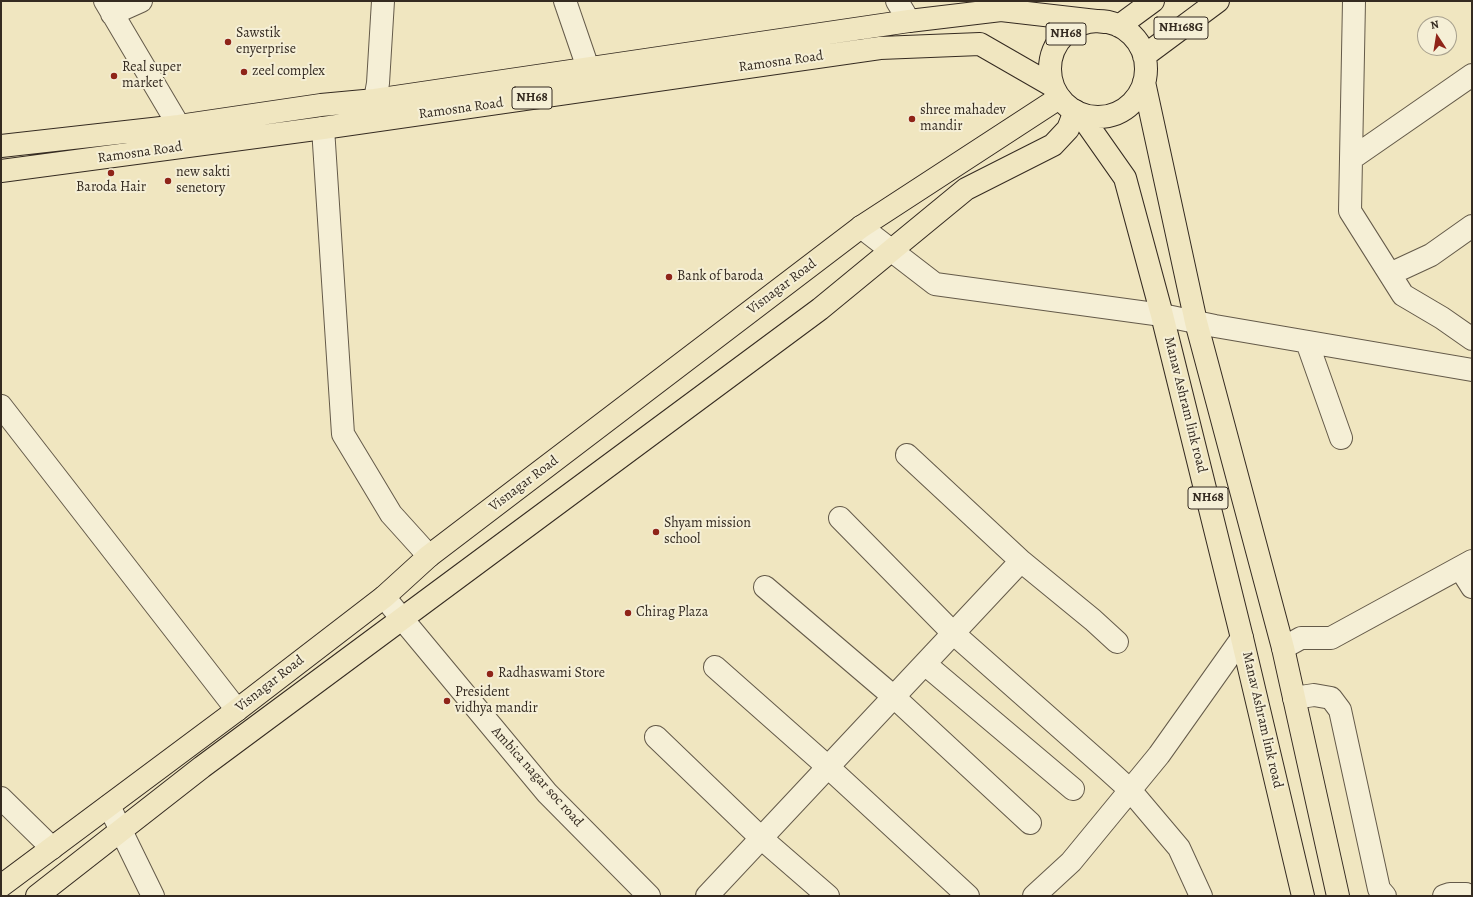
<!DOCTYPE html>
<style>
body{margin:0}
#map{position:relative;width:1473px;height:897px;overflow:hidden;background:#f0e6c0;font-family:Alegreya,serif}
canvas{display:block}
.frame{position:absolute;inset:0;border:2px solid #352b21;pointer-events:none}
.north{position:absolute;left:1417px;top:16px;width:40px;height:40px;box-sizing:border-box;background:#f5efd6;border:1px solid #a8a18e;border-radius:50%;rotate:348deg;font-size:11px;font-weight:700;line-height:16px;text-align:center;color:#352b21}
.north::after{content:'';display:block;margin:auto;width:14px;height:18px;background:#8f2418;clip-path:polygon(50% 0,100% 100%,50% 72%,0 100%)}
</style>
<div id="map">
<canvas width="1473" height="897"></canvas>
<div class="frame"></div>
<div class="north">N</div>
</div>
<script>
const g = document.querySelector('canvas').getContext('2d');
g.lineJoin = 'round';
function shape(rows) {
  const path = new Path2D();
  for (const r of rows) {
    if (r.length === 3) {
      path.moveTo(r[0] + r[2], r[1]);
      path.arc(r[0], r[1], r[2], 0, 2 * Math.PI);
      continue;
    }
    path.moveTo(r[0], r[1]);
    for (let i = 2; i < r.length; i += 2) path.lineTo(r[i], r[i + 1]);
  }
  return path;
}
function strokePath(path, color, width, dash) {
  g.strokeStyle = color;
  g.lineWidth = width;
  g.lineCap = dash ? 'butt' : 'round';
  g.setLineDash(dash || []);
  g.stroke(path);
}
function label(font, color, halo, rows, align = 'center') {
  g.font = font + ' Alegreya,serif';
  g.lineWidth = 4;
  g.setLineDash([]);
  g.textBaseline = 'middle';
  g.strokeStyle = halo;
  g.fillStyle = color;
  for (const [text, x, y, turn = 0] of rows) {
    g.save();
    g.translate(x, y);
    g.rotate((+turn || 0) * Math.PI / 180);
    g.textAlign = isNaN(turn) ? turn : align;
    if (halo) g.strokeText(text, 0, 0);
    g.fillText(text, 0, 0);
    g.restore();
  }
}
const minor = shape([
 [105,1,179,126],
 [565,1,588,68],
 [897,1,909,21],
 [1354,1,1350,211,1403,295,1442,318,1472,339],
 [112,14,141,1],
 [375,100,378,83,383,1],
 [323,128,343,434,391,514,429,556],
 [1351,159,1472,75],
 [861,227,935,284,1162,315,1215,326,1472,370],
 [1390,274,1431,255,1472,226],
 [1307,342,1341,438],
 [1,406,237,710],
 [907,455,1021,561],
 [840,518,953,633,1107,769,1130,790,1179,848,1201,896],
 [1460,568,1472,587],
 [765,587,894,697,1030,823],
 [384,597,547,793,649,896],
 [1283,648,1301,638,1331,638,1472,561],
 [925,664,1073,789],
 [715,667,828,767,968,896],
 [1294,698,1314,695,1331,698,1340,710,1379,889,1385,896],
 [656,737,761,838,828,896],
 [1,798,52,848],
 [109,806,153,896],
 [707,896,1021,561,1093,620,1117,642],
 [1034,896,1071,862,1159,755,1242,638],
 [1444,896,1450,894,1466,894,1470,896]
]);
const primary = shape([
 [1,886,237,710,384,597,429,556,861,227,1059,98],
 [37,896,202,767,820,309,966,189,1053,145,1068,129,1075,111]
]);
const trunk = shape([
 [1098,69,48],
 [1119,26,1153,1],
 [1144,56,1218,1],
 [1144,82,1196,322,1283,648,1338,896],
 [1080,114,1125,178,1162,315,1242,638,1303,896],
 [1,146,179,126,321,105,375,100,909,21,1001,10,1105,22],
 [1,171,323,128,880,48,980,44,1053,86]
]);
strokePath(minor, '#645a49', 24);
strokePath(primary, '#352b21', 24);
strokePath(trunk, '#352b21', 24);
strokePath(minor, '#f5efd6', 22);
strokePath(primary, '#f0e6c0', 22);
strokePath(trunk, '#f0e6c0', 22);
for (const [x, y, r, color] of [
 [228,42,4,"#8f2418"],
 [244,72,4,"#8f2418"],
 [114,76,4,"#8f2418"],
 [912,119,4,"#8f2418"],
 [111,173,4,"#8f2418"],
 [168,181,4,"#8f2418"],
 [669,277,4,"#8f2418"],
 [656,532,4,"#8f2418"],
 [628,613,4,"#8f2418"],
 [490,674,4,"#8f2418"],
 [447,701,4,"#8f2418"]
]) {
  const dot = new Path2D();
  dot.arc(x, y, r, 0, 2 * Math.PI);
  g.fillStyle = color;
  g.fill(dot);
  strokePath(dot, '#f5efd6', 1.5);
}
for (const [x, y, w] of [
 [1181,28,54],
 [1066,34,40],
 [532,98,40],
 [1208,498,40]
]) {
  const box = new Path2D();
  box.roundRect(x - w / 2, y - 11, w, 22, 3);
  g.fillStyle = '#f5efd6';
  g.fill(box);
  strokePath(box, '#352b21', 1);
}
label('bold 13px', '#352b21', null, [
 ["NH168G",1181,28],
 ["NH68",1066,34],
 ["NH68",532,98],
 ["NH68",1208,498]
]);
label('14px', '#352b21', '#f5efd6', [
 ["Sawstik",236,34],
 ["enyerprise",236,50],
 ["Real super",122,68],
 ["market",122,84],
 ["zeel complex",252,72],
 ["shree mahadev",920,111],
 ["mandir",920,127],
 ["new sakti",176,173],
 ["senetory",176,189],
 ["Baroda Hair",111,188,"center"],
 ["Bank of baroda",677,277],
 ["Shyam mission",664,524],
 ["school",664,540],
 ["Chirag Plaza",636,613],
 ["Radhaswami Store",498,674],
 ["President",455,693],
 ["vidhya mandir",455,709]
], 'left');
label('14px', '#352b21', '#f5efd6', [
 ["Ramosna Road",781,62,-8],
 ["Ramosna Road",461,109,-8],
 ["Ramosna Road",140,153,-8],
 ["Visnagar Road",782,287,-37],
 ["Manav Ashram link road",1185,405,76],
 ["Visnagar Road",524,484,-37],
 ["Visnagar Road",270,684,-38],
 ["Manav Ashram link road",1262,720,77],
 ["Ambica nagar soc road",537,777,48]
]);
</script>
